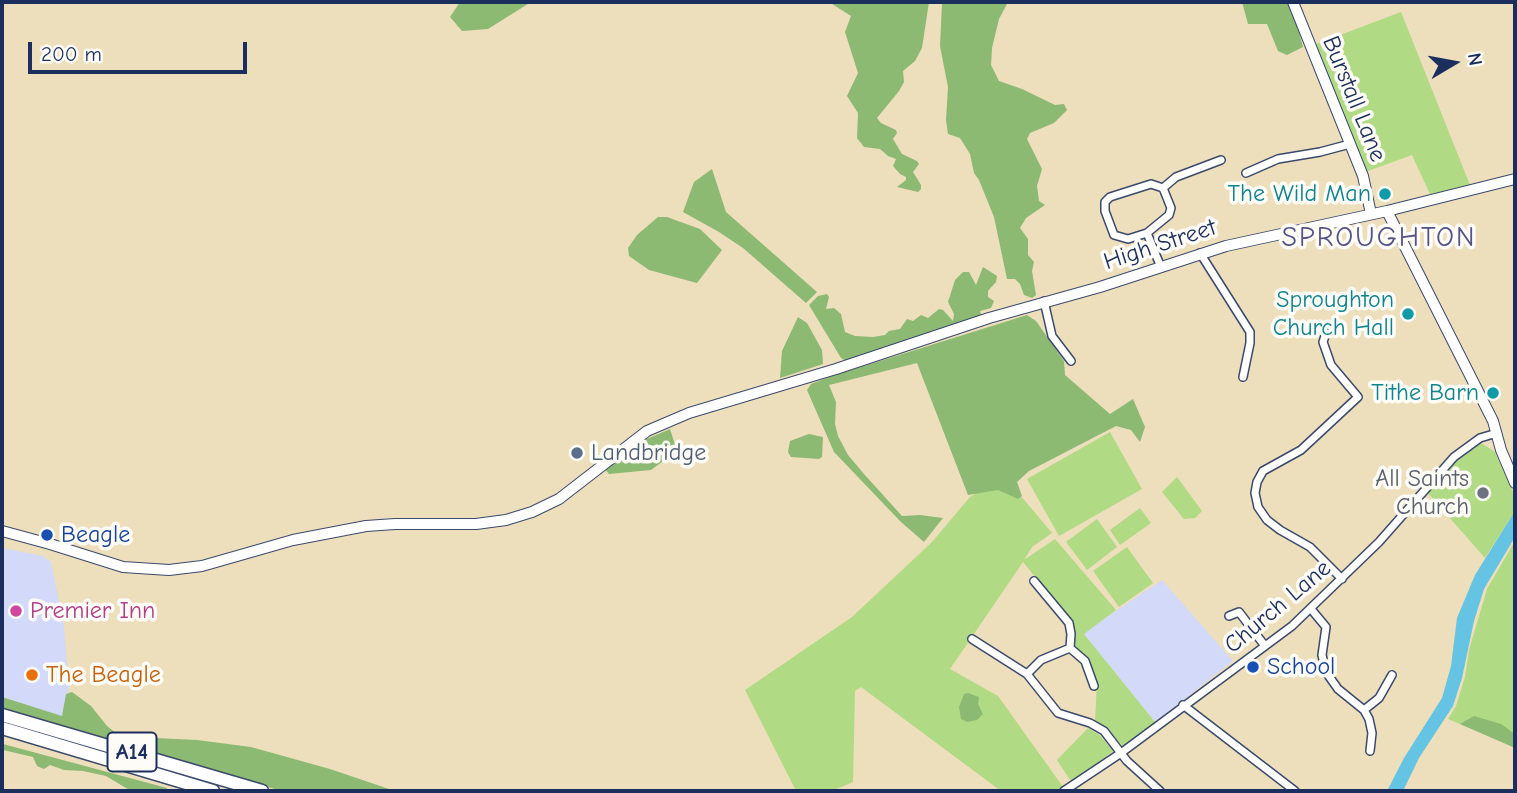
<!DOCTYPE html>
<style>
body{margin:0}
#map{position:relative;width:1517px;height:793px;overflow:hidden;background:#eddebc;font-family:"Comic Neue",sans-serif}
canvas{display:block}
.frame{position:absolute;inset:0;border:4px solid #1b2f5e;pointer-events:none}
.north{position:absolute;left:1419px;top:28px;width:70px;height:70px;-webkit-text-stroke:5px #fdfcf7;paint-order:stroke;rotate:80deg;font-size:19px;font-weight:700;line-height:28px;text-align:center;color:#1b2f5e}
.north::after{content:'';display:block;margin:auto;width:24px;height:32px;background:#1b2f5e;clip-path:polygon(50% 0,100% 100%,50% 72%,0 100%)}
.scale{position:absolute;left:28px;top:42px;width:219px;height:32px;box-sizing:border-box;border:4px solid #1b2f5e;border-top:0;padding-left:9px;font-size:21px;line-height:24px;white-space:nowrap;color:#1b2f5e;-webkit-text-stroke:5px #fdfcf7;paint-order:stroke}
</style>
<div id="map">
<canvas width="1517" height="793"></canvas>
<div class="frame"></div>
<div class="north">N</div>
<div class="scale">200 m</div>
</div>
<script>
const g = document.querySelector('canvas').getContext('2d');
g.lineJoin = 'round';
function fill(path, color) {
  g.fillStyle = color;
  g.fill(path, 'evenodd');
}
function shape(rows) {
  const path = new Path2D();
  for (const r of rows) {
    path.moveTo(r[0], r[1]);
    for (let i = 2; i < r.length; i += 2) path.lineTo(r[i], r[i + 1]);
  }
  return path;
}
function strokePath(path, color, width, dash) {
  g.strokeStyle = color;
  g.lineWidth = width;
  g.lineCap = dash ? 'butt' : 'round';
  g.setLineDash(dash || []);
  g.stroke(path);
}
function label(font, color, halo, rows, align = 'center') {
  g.font = font + ' "Comic Neue",sans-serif';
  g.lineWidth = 7;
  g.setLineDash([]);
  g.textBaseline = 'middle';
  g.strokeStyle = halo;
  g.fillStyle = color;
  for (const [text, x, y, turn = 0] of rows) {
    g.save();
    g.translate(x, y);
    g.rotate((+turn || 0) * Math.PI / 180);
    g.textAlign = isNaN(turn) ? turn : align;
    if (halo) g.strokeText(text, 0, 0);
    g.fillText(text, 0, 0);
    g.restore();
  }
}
fill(shape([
 [2,548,43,556,51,562,64,626,69,687,63,717,2,697],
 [1162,580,1233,661,1155,722,1083,633]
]), '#d2d9f9');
fill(shape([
 [1401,12,1470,185,1430,194,1412,155,1365,172,1311,46],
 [1110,432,1142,489,1059,536,1027,479],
 [1481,443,1495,452,1515,496,1515,511,1485,558,1427,492,1461,455],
 [1004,476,1052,533,1032,547,1024,560,1055,539,1116,610,1084,634,1155,722,1123,746,1107,730,1095,722,1097,683,1087,659,1075,646,1072,622,1023,562,950,669,998,696,1063,787,1055,791,1001,791,861,687,855,691,853,782,832,791,796,791,745,690,852,617,932,542,970,497],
 [1177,477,1202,511,1195,518,1184,519,1162,492],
 [1140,508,1151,523,1120,545,1110,530],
 [1097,519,1117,547,1087,570,1066,542],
 [1515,541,1515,747,1448,719,1456,706,1465,677,1469,650,1487,589],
 [1127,547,1153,583,1119,607,1093,571],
 [1088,728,1101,736,1113,751,1072,783,1057,760]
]), '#b1da84');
fill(shape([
 [460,2,531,2,488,29,462,31,450,17],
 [829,2,929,2,922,48,915,61,903,71,904,82,899,91,877,118,881,123,896,130,897,133,893,139,902,154,917,161,919,164,913,172,921,185,921,189,918,192,897,187,906,180,906,177,900,174,893,166,896,159,888,156,880,149,864,147,857,138,858,113,847,96,858,73,845,32,851,16],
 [945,2,1008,2,999,19,992,48,991,65,999,81,1022,89,1055,105,1064,104,1067,110,1054,123,1030,133,1027,139,1042,169,1037,186,1039,201,1045,205,1026,218,1020,228,1028,239,1028,255,1034,262,1032,271,1036,295,1032,298,1024,295,1020,284,1015,279,1007,279,994,217,979,180,974,173,970,154,960,138,948,134,946,120,948,87,940,46,942,4],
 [1242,2,1291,2,1303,47,1287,55,1278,51,1267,24,1248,24],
 [712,169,726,212,817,292,806,303,743,248,719,232,683,212,694,182],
 [658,217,667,217,700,229,722,250,697,283,649,270,629,256,628,248,637,235],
 [983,267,997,276,996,282,988,291,988,297,994,301,991,308,980,311,981,314,984,315,846,361,841,358,809,305,818,296,827,294,829,297,826,309,834,308,841,314,845,332,855,336,873,337,885,335,889,331,900,329,907,319,913,321,921,315,928,318,939,309,943,310,953,321,954,314,948,302,955,280,963,272,969,272,976,285],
 [1027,315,1036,321,1064,361,1065,375,1110,414,1133,399,1145,427,1140,442,1131,430,1116,426,1029,471,1017,482,1022,496,1018,499,998,490,968,495,917,363,829,385,836,402,835,424,838,436,848,455,864,474,902,516,920,515,943,518,924,542,901,522,834,452,807,390,811,384,832,376],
 [798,317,807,323,822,350,823,364,780,378,782,351],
 [670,429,677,451,651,470,609,474,605,469,640,442],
 [809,434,823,437,822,457,819,459,791,457,788,452,790,441],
 [72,692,91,706,107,726,117,734,133,737,197,740,251,747,330,769,395,791,282,791,2,711,2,697,62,716,66,694],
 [968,693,979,697,978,704,983,714,977,720,967,722,961,719,959,707,964,694],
 [1474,716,1501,724,1515,734,1515,748,1460,724],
 [3,744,167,788,167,791,131,791,106,776,83,771,64,770,50,765,44,769,37,766,33,757,3,750]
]), '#8cba72');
fill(shape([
 [1515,511,1515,537,1484,589,1474,621,1462,678,1453,706,1419,758,1403,791,1387,791,1404,758,1442,698,1451,666,1457,618,1475,575]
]), '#65c4e3');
const street = shape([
 [1246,173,1278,159,1320,152,1350,144],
 [1147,233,1128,239,1114,235,1105,211,1105,202,1110,197,1151,184,1163,188],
 [1200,253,1250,332,1250,343,1243,377],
 [1160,265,1147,233,1169,215,1171,208,1163,188,1176,177,1221,160],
 [1044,301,1052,336,1071,361],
 [1326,333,1323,342,1331,365,1358,397,1301,450,1263,471,1257,482,1255,493,1258,507,1267,520,1280,530,1310,547,1342,579],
 [1034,581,1069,623,1071,634,1070,648],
 [1311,609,1326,627,1322,655,1326,672,1338,689,1364,710,1369,719,1372,733,1370,751],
 [1229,616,1239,612,1265,646],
 [972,639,1027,674,1058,713,1090,723,1104,731,1127,761,1160,791],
 [1027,674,1041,660,1070,648,1085,661,1094,686],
 [1183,705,1295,791],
 [1364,710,1379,698,1392,675],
 [1064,791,1121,753,1292,626,1379,542,1454,457,1480,438,1497,433]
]);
const secondary = shape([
 [1293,2,1363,176,1371,214],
 [1387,211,1493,421,1501,450,1515,483],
 [2,531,50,544,123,567,169,570,202,566,293,540,366,526,395,524,476,524,506,520,532,512,559,499,647,431,689,413,836,369,989,318,1100,287,1226,246,1387,211,1515,179]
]);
const highway = shape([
 [2,715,262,791],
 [2,728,213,791]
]);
strokePath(street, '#3a496c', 10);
strokePath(secondary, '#3a496c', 12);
strokePath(highway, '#3a496c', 15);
strokePath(street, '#fff', 7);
strokePath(secondary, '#fff', 10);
strokePath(highway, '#fff', 12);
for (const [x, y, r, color] of [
 [1385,194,7,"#0f9aa8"],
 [1408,314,7,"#0f9aa8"],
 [1493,393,7,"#0f9aa8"],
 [577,453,7,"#5c6f8a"],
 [1483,493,7,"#6b7280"],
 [47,535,7,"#1a4fb4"],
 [16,611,7,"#d1479c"],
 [1253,667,7,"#1a4fb4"],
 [32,675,7,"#e8710a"]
]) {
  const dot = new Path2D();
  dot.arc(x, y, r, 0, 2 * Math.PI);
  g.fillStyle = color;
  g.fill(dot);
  strokePath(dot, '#fdfcf7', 2.5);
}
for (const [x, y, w] of [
 [132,752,49]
]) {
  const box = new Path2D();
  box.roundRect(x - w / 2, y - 19.5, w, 39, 5);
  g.fillStyle = '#fdfcf7';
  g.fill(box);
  strokePath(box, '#1b2f5e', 2);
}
label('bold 23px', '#1b2f5e', null, [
 ["A14",132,752]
]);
label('24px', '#1b2f5e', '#fdfcf7', [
 ["Burstall Lane",1354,99,68],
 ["High Street",1160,245,-18],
 ["Church Lane",1278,607,-40]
]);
label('24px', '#0d838f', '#fdfcf7', [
 ["The Wild Man",1371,194],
 ["Sproughton",1394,300],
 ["Church Hall",1394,328],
 ["Tithe Barn",1479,393]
], 'right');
label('24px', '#4e5e75', '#fdfcf7', [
 ["Landbridge",591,453]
], 'left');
label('24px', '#5b616d', '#fdfcf7', [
 ["All Saints",1469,479],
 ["Church",1469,507]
], 'right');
label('24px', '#164399', '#fdfcf7', [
 ["Beagle",61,535],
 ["School",1267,667]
], 'left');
label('24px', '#b23c85', '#fdfcf7', [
 ["Premier Inn",30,611]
], 'left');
label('24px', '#c56008', '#fdfcf7', [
 ["The Beagle",46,675]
], 'left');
g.letterSpacing = '2px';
label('28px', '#545286', '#fdfcf7', [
 ["SPROUGHTON",1379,238]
]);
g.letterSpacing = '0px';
</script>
